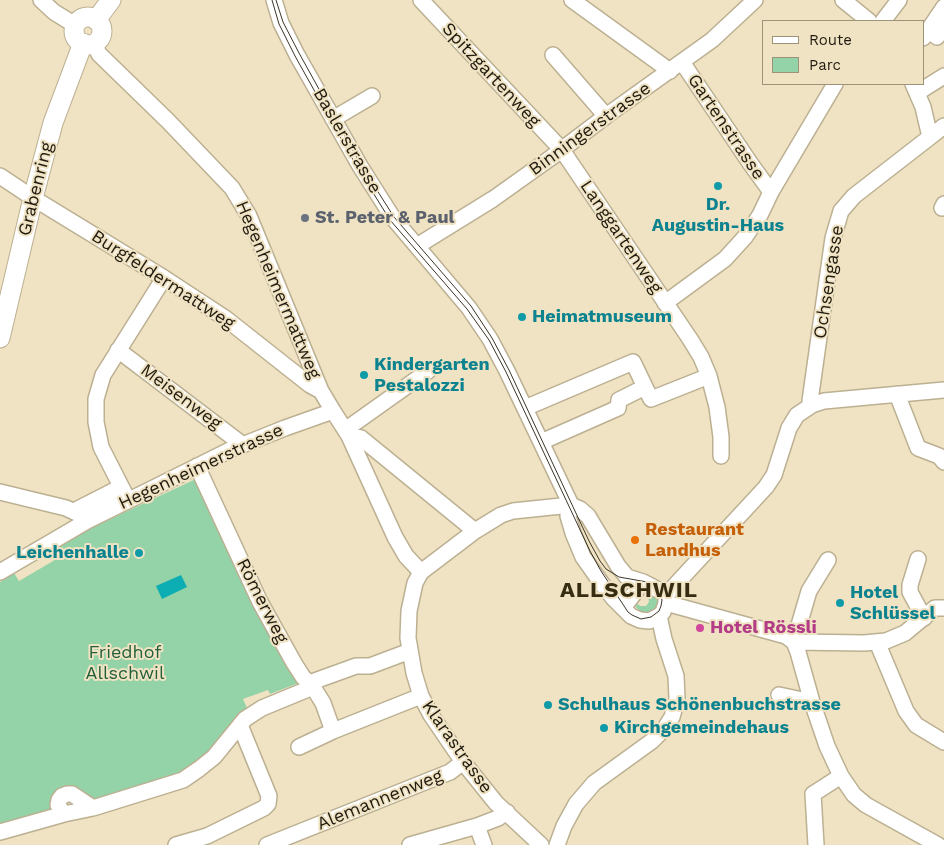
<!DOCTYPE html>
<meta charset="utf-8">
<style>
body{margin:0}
#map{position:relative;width:944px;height:845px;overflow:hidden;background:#f0e3c3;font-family:"Work Sans",sans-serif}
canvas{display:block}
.legend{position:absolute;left:762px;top:20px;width:162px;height:65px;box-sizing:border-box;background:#f0e3c3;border:1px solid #9d937b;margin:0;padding:6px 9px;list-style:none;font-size:15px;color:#201b10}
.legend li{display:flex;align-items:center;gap:10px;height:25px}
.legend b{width:25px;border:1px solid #9d937b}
</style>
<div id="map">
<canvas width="944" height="845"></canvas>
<ul class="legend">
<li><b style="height:6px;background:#fff"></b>Route</li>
<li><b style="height:14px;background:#94d3a7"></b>Parc</li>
</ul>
</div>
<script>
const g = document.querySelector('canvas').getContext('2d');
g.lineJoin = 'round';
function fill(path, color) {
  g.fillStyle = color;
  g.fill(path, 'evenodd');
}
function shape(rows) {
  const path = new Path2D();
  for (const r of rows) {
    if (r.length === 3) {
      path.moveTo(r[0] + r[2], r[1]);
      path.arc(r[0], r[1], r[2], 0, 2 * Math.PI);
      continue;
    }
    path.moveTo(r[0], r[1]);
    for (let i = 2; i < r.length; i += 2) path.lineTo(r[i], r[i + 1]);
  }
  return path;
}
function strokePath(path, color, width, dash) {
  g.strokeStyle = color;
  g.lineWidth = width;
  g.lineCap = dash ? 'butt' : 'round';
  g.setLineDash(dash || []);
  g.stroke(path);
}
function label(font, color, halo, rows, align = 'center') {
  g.font = font + ' "Work Sans",sans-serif';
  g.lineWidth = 4;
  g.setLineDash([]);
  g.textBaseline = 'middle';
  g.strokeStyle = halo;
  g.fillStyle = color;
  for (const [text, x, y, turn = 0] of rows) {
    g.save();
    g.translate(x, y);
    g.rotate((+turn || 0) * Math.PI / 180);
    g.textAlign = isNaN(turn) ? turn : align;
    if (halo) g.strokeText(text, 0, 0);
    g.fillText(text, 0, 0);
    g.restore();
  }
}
fill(shape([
 [198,478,301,682,270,694,268,690,243,699,247,708,244,714,218,746,185,773,103,799,89,799,72,790,53,810,0,829,0,582,14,573,19,581,60,557,55,548,77,535,123,513],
 [652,592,657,596,659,601,658,608,650,613,644,613,640,611,635,606,638,604,640,606,646,606,649,602,648,596]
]), '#94d3a7');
fill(shape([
 [181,575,187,587,162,599,156,586]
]), '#0cadb3');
const minor = shape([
 [41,0,54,12,75,25],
 [274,0,281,23,297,55,360,166,393,218,469,308,490,339,507,371,571,505],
 [421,0,562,150,690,339,701,357,709,376,717,407,721,437,721,456],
 [572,0,670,71],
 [843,0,869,21],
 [883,21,899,0],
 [928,30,937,37,944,27],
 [923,38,944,7],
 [94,43,99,54,168,121,232,188,249,216,321,391,333,411,349,436,395,537,406,556,421,572],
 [553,55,606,116],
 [682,62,750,163,771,192],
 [917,93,944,76],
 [333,119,372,96],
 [930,137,944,126],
 [0,176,33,198,164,278,225,318,310,385,321,391],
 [942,208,944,204],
 [417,246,493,199,552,157,606,116,712,40,755,0],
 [665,303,725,259,745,237,760,215,771,192,835,84],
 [118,350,243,445],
 [645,387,651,399,709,376],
 [897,394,918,448,939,456,944,462],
 [812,405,810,401,833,238,841,211,854,196,930,137,923,107,913,84],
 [525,408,633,362,645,387,619,400,618,408,541,442],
 [345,430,428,371],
 [349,436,361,438,475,531],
 [197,466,260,602,294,663,303,677,313,687,323,703,333,731],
 [0,492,66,508,83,516,87,521],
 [128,500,101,447,96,422,96,399,103,375,164,278],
 [74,511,121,487],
 [918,559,910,585,910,592,924,618],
 [0,572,87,521,230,450,285,428,333,411],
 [666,595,766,487,774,475,789,428,797,415,812,405,824,401,944,390],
 [666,603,786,636,794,642,798,652,812,702,827,746,841,776,854,795,866,805,938,845],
 [623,608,643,582],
 [794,642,864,643,886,641,905,633,935,608,944,608],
 [794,642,809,591,828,560],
 [877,642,906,711,916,725,944,742],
 [309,683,356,666,370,666,410,651],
 [779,695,812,702],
 [299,747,333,731,421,696],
 [64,814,61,810,58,805,59,800,62,796,67,794,72,794,93,808],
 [477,826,484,845],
 [0,832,64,814,93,808,183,780,199,769,214,757,245,719,262,708,313,687],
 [176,845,207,836,264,808,268,804,269,796,240,725],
 [267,845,450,772,463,762],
 [410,845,477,826,498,818,507,812],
 [541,845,496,803,463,762,431,715,421,696,414,673,408,638,409,611,415,583,421,572,475,531,501,515,513,511,571,505,580,509,588,516,618,566,627,577,643,582,664,593,666,598,666,603,663,612,659,616,649,621,640,620,631,616,614,599,602,584,583,557,573,533,568,516,571,505],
 [557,845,564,826,576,804,594,783,652,741,665,728,672,717,677,699,676,676,664,639,659,616],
 [816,845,813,794,841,776]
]);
const major = shape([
 [88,31,14],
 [96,20,111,0],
 [0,338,33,198,53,123,83,43]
]);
strokePath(minor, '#bcb092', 18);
strokePath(major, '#bcb092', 21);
strokePath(minor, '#fff', 15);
strokePath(major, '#fff', 19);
strokePath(shape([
 [272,0,279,24,295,56,357,167,390,220,467,309,489,340,506,372,528,419,590,551,601,571,628,612,632,615,641,619,651,617,659,611,661,606,662,600,660,595,657,590,653,585,647,582,619,577,606,569,600,561,589,541,509,370,492,338,471,306,394,217,361,165,299,53,283,22,276,0]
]), '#3c3628', 1);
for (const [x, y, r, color] of [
 [718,186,5,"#0f9aa8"],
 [305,218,5,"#6b7280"],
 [522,317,5,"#0f9aa8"],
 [364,375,5,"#0f9aa8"],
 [635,540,5,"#e8710a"],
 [139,553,5,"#0f9aa8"],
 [840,603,5,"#0f9aa8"],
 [700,628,5,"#d1479c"],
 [548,705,5,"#0f9aa8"],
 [604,728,5,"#0f9aa8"]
]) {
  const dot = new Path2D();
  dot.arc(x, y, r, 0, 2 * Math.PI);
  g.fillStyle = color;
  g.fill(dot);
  strokePath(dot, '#f0e3c3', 2);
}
label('18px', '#201b10', '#f0e3c3', [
 ["Spitzgartenweg",491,75,47],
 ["Gartenstrasse",726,127,56],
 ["Binningerstrasse",590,129,-36],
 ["Baslerstrasse",347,141,60],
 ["Grabenring",36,189,-76],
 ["Langgartenweg",621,237,56],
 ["Burgfeldermattweg",163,280,33],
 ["Ochsengasse",829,282,-81],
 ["Hegenheimermattweg",278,290,67],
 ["Meisenweg",181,397,37],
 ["Hegenheimerstrasse",201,467,-25],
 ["Römerweg",262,601,63],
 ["Klarastrasse",457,747,55],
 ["Alemannenweg",380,800,-22]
]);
label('bold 18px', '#0d838f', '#f0e3c3', [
 ["Dr.",718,205,"center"],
 ["Augustin-Haus",718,226,"center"],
 ["Heimatmuseum",532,317],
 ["Kindergarten",374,365],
 ["Pestalozzi",374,386],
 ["Leichenhalle",129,553,"right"],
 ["Hotel",850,593],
 ["Schlüssel",850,614],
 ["Schulhaus Schönenbuchstrasse",558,705],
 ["Kirchgemeindehaus",614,728]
], 'left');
label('bold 18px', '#5b616d', '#f0e3c3', [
 ["St. Peter & Paul",315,218]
], 'left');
label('bold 18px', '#c56008', '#f0e3c3', [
 ["Restaurant",645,530],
 ["Landhus",645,551]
], 'left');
label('bold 18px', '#b23c85', '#f0e3c3', [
 ["Hotel Rössli",710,628]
], 'left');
label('18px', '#245f3b', '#f0e3c3', [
 ["Friedhof",125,653],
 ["Allschwil",125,674]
]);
g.letterSpacing = '1px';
label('bold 22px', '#362c11', '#f0e3c3', [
 ["ALLSCHWIL",629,591]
]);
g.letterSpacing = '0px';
</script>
